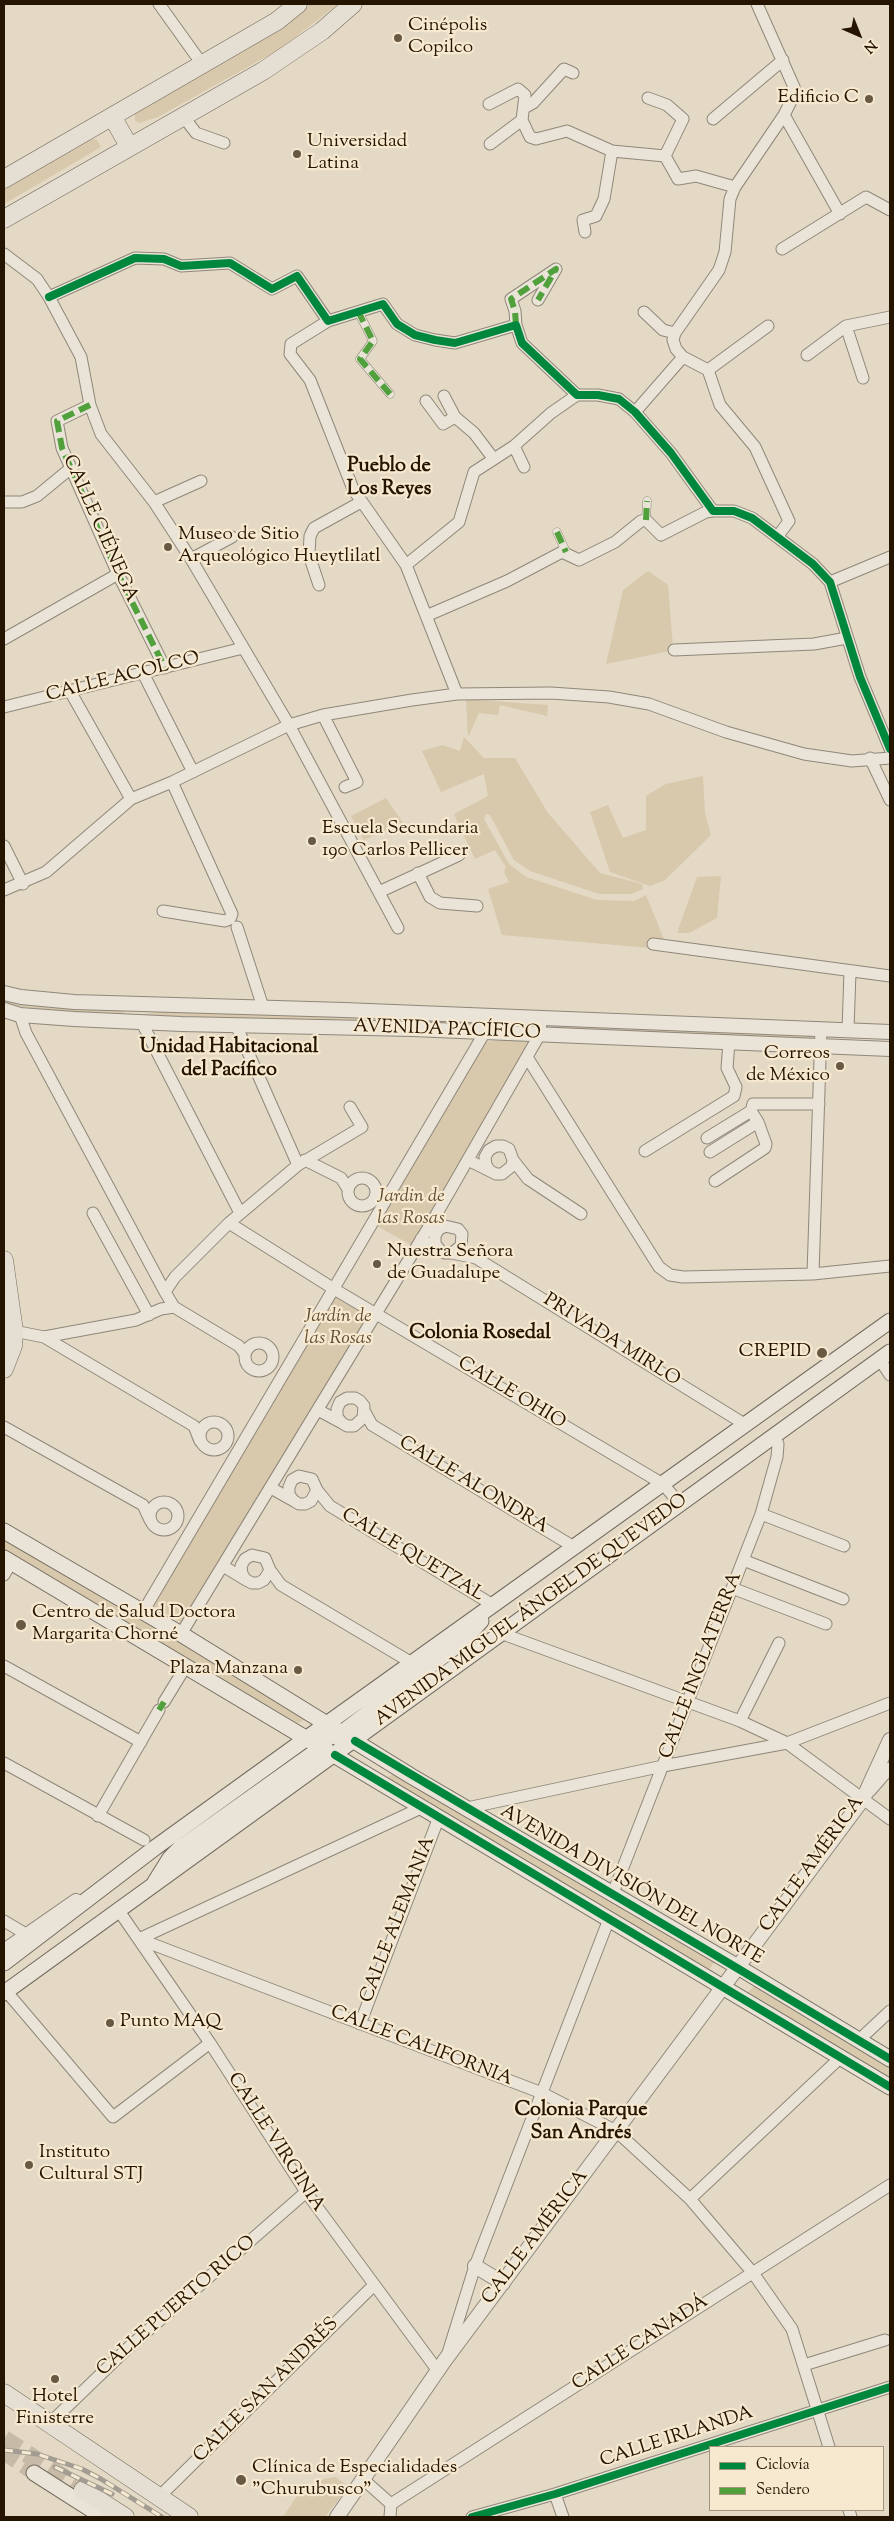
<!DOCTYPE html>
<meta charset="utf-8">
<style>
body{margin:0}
#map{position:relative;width:894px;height:2521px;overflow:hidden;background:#e4d9c4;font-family:"Sorts Mill Goudy",serif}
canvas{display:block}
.frame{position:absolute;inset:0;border:5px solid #251400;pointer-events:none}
.legend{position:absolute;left:709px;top:2446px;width:175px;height:65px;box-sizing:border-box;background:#f6e9d0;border:1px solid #a2947d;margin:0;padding:6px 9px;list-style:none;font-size:15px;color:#251400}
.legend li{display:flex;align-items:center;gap:10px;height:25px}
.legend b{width:25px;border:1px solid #a2947d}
.north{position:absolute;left:834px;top:10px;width:50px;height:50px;-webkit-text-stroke:4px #f6e9d0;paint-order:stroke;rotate:136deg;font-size:14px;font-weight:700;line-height:20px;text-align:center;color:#251400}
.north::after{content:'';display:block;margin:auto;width:18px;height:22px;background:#251400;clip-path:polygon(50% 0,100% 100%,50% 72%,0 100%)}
</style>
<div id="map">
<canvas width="894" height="2521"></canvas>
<div class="frame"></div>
<ul class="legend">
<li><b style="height:6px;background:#00873e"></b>Ciclovía</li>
<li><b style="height:6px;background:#50a03c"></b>Sendero</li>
</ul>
<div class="north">N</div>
</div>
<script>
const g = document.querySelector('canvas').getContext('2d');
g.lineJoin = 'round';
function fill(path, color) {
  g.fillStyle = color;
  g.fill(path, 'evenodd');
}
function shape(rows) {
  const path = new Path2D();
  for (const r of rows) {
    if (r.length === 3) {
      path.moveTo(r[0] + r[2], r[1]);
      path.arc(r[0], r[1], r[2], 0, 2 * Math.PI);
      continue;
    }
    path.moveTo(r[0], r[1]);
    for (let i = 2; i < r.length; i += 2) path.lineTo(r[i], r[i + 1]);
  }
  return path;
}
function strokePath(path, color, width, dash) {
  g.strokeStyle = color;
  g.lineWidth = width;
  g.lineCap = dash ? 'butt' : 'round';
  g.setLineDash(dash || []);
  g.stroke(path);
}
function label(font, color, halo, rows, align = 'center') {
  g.font = font + ' "Sorts Mill Goudy",serif';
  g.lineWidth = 4.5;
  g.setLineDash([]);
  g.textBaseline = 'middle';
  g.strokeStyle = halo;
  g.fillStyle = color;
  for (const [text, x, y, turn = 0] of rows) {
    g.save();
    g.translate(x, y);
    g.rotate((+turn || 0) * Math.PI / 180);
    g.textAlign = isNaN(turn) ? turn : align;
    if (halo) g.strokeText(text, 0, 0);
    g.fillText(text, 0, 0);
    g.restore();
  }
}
fill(shape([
 [306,4,338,4,280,49,158,117,139,123,135,121,135,114,141,108],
 [96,139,101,147,4,204,4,186,80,140],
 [648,571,668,585,673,647,670,651,606,664,623,590],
 [466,699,548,705,547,716,500,705,498,715,479,713,468,737],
 [464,737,484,758,515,758,548,813,600,873,642,884,643,889,632,894,599,894,530,871,514,860,490,815,486,814,484,819,509,864,526,877,597,900,634,901,646,895,665,942,673,950,502,935,488,889,509,882,504,872,506,867,495,850,475,859,454,814,488,796,484,774,441,792,422,751,442,745,460,751],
 [703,776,705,813,711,835,665,880,650,886,610,872,590,812,608,805,623,838,646,830,646,796,666,784],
 [386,798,403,823,364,840,351,816],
 [721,876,717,918,689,933,677,933,697,877],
 [4,998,123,1010,124,1017,22,1007,4,1003],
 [160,1011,468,1021,479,1025,139,1016],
 [552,1025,813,1035,813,1039,551,1028],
 [506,1040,532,1041,415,1247,375,1225,482,1042],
 [332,1294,372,1318,182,1623,153,1606,184,1547],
 [4,1537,309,1717,298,1723,4,1551],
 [396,1772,716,1960,709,1970,387,1778],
 [756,1984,890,2066,890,2081,745,1995],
 [336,2477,348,2487,325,2517,283,2517,299,2493,324,2479]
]), '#d8c8ac');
strokePath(shape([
 [4,2453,34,2473]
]), '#c7bba7', 15, [15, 8]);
strokePath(shape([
 [4,2439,83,2490]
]), '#c7bba7', 18, [18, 9]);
const pedestrian = shape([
 [358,311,373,341,360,359,390,394],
 [646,520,647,501],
 [557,532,566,552]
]);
const minor = shape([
 [159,4,202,64],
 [648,98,667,105,683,119,665,156],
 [489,104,518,89,525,95,522,120,530,137,536,139,567,131,612,151,665,156,678,179,696,176,735,187],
 [524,108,533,103,564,69,573,73],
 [784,115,840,214],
 [183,116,196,133,224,143],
 [713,119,783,60],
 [490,144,522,120],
 [585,232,583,220,596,216,604,199,612,151],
 [782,249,866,197,890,210],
 [4,254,37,279,49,297,81,357,90,405,101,434,154,502,191,559,289,725,398,928],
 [49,297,135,258,164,259,181,266,230,263,272,289,297,276,328,321,383,304,397,324,415,335,435,340,455,343,516,325,522,343,577,395,598,395,619,399,635,412,671,453,713,511,734,511,752,518,813,564,830,582,860,677,890,749],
 [644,312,663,330,675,333],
 [328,321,291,344,290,354,310,380,353,489,406,565,457,694],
 [516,325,515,311,511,299,556,269,538,300],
 [846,326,863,378],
 [807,355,846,326,890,317],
 [683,357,708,370,720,405,755,447,789,521,778,536],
 [708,370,768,326],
 [444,396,455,417,474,433,493,458],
 [426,401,443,424,455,417],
 [90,405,57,421,62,448,118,574,165,668],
 [635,412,683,357,676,349,673,340,675,333,719,270,725,252,730,199,735,187,784,115,793,97,794,87,757,4],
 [514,446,524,467],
 [4,502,22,502,37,496,71,468],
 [154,502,201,481],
 [191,559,232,537],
 [406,565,459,522,474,472,514,446,551,413,577,395],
 [830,582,890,557],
 [319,585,309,555,310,536,314,528,361,502],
 [426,616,507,581,562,552,579,560,615,542,641,521,646,520,661,535,706,512,713,511],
 [4,639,118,574],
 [674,650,814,644,847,638],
 [143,673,193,772],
 [70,691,131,799],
 [4,707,243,648],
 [323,715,357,782,345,787],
 [870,758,890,800],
 [4,846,23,884],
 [418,873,430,897,440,903,477,906],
 [4,890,46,872,131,799,172,782,289,725,323,715,412,700,457,694,551,693,609,697,649,704,726,732,804,754,852,761,890,758],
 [379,892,459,855],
 [163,911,225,921,230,919,232,914,172,782],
 [237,927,263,1007],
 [653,944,890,976],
 [20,1015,26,1033,165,1292],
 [141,1021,240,1213],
 [236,1025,298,1165],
 [848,1030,850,972],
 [527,1057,659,1267,670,1275,683,1277,813,1274,890,1266],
 [707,1138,751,1111],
 [645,1151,734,1096,736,1087,727,1068,729,1042],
 [710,1152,758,1122],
 [305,1160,341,1178,348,1189],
 [468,1160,496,1174,502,1174,512,1166,513,1160,509,1149,503,1146,496,1146,489,1150,485,1157,486,1165,490,1171],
 [513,1160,528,1179,581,1214],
 [362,1192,14],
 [715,1181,765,1148,766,1144,758,1122,751,1111,753,1104,819,1104],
 [93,1213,149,1315],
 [229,1223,334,1289,663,1484,680,1504],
 [421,1239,434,1248,445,1253,452,1253,461,1246,462,1234,458,1229,445,1226,438,1230,435,1236,435,1244,440,1250],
 [452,1253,476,1258,746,1425],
 [813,1274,821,1029],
 [4,1333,14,1331,44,1337,136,1320,161,1309,174,1307],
 [44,1337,194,1426,200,1441],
 [259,1357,14],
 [245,1354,239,1346,174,1307,165,1292,175,1277,229,1223,298,1165,362,1127,350,1107],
 [880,1360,890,1375],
 [318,1410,342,1423,347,1426,354,1426,363,1418,364,1406,360,1401,355,1398,347,1398,340,1402,337,1409,337,1417,342,1423],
 [365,1412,372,1425,574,1547],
 [214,1436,14],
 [4,1427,143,1505,150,1520],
 [271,1488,294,1501,299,1504,305,1504,311,1501,317,1490,312,1479,299,1476,292,1480,289,1487,289,1495,294,1501],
 [317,1490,330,1506,493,1605],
 [164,1516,14],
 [761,1514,844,1546],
 [743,1560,843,1599],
 [223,1566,246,1580,252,1583,258,1583,264,1580,270,1570,265,1558,252,1555,245,1559,241,1566,242,1574,246,1580],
 [270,1570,281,1585,412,1663],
 [4,1575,11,1563],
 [732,1588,826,1624],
 [143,1612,485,1032,485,1017],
 [181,1634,436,1215,540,1034,541,1018],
 [503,1634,740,1721,787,1743,890,1819],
 [4,1666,141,1742],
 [164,1702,186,1666],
 [740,1721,779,1643],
 [4,1763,144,1840],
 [870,1791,890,1768],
 [467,1808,663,1766,787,1743,890,1703],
 [98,1816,159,1710],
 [613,1893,761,1514,777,1457,778,1444,775,1437],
 [119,1911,210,2043,306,2192,438,2371],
 [4,1921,26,1934],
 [139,1939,542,2093,616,2131,690,2199,753,2273,792,2329,829,2447],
 [139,1939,423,1807],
 [6,1991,113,2117,210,2043],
 [360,2024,439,1817],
 [859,2040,890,2011],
 [690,2199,841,2057],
 [448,2353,475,2266,609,1919],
 [804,2365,885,2340],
 [49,2424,129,2347,306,2192],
 [364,2480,391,2504,390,2517],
 [555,2494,563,2517],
 [159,2497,374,2285],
 [391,2504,890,2185],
 [849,2510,851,2517],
 [472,2517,555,2494,890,2387]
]);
const tertiary = shape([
 [4,993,21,997,74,1002,344,1010,890,1032],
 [4,1010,20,1015,74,1019,181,1024,412,1029,890,1049],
 [4,1951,76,1901],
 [475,2266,503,2283],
 [337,2517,445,2360,863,1799,890,1740]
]);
const secondary = shape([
 [4,1531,181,1634,411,1776,738,1967,890,2059],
 [4,1558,890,2087],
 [336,1737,463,1641,481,1621],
 [155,1882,170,1858,180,1848,322,1747,328,1737,328,1723],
 [4,1963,156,1847,307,1738,890,1321],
 [4,1993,890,1352],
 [34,2473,103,2517]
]);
const primary = shape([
 [113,118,129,146],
 [4,179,277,21,298,4],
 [4,219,263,71,322,31,353,4],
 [4,1260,14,1331,13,1346,4,1369]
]);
const trunk = shape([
 [4,2393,189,2517],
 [83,2490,125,2517]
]);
strokePath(pedestrian, '#8f8779', 9);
strokePath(minor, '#8f8779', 13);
strokePath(tertiary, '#8f8779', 16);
strokePath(secondary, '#746c5f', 17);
strokePath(primary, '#746c5f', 19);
strokePath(trunk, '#746c5f', 19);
strokePath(pedestrian, '#e9e3d8', 8);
strokePath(minor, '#e9e3d8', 11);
strokePath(tertiary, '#e9e3d8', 14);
strokePath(secondary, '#e9e3d8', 15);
strokePath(primary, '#e5ded2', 18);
strokePath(trunk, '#e5ded2', 18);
const rail = shape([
 [4,2450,37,2454,82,2469,101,2479,162,2517],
 [55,2467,112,2494]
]);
strokePath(rail, '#a29c92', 5);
strokePath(rail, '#f6e9d0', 3, [9]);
strokePath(shape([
 [358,311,373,341,360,359,390,394],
 [516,325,515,311,511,299,556,269,538,300],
 [90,405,57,421,62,448,118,574,165,668],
 [646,520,647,501],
 [557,532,566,552],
 [159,1710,164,1702]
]), '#50a03c', 6, [12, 6]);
strokePath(shape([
 [49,297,135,258,164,259,181,266,230,263,272,289,297,276,328,321,383,304,397,324,415,335,435,340,455,343,516,325,522,343,577,395,598,395,619,399,635,412,671,453,713,511,734,511,752,518,813,564,830,582,860,677,890,749],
 [355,1741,890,2059],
 [335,1755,890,2087],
 [472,2517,555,2494,890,2387]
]), '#00873e', 8);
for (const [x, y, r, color] of [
 [398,38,5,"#685945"],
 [869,99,5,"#685945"],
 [297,154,5,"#685945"],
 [168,547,5,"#685945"],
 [312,841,5,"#685945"],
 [840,1066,5,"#685945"],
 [377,1264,5,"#685945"],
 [822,1353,6,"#685945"],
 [21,1625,6,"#685945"],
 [298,1670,5,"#685945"],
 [110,2023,5,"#685945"],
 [29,2165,5,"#685945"],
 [55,2379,5,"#685945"],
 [241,2480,6,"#685945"]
]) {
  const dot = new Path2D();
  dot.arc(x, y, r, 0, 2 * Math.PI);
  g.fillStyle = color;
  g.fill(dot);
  strokePath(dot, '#f6e9d0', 2);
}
label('19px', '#251400', '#f6e9d0', [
 ["Cinépolis",408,27],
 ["Copilco",408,49],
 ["Edificio C",859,99,"right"],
 ["Universidad",307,143],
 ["Latina",307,165],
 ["Museo de Sitio",178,536],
 ["Arqueológico Hueytlilatl",178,558],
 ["Escuela Secundaria",322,830],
 ["190 Carlos Pellicer",322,852],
 ["Correos",830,1055,"right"],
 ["de México",830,1077,"right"],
 ["Nuestra Señora",387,1253],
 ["de Guadalupe",387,1275],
 ["CREPID",811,1353,"right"],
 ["Centro de Salud Doctora",32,1614],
 ["Margarita Chorné",32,1636],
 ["Plaza Manzana",288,1670,"right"],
 ["Punto MAQ",120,2023],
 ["Instituto",39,2154],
 ["Cultural STJ",39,2176],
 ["Hotel",55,2398,"center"],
 ["Finisterre",55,2420,"center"],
 ["Clínica de Especialidades",252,2469],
 ["\"Churubusco\"",252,2491]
], 'left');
label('19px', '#251400', '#f6e9d0', [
 ["CALLE CIÉNEGA",99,529,66],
 ["CALLE ACOLCO",123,678,-14],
 ["AVENIDA PACÍFICO",447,1031,2],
 ["PRIVADA MIRLO",611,1341,32],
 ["CALLE OHIO",511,1394,31],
 ["CALLE ALONDRA",473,1486,31],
 ["CALLE QUETZAL",412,1556,31],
 ["AVENIDA MIGUEL ÁNGEL DE QUEVEDO",532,1611,-36],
 ["CALLE INGLATERRA",702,1666,-69],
 ["CALLE AMÉRICA",813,1865,-54],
 ["AVENIDA DIVISIÓN DEL NORTE",631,1886,30],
 ["CALLE ALEMANIA",399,1920,-69],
 ["CALLE CALIFORNIA",421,2047,21],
 ["CALLE VIRGINIA",275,2143,57],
 ["CALLE AMÉRICA",536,2238,-53],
 ["CALLE PUERTO RICO",177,2307,-41],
 ["CALLE CANADÁ",641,2344,-33],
 ["CALLE SAN ANDRÉS",267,2391,-45],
 ["CALLE IRLANDA",677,2438,-18]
]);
label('italic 19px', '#604e35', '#f6e9d0', [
 ["Jardin de",411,1198],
 ["las Rosas",411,1220],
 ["Jardín de",338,1318],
 ["las Rosas",338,1340]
]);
label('bold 20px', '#251400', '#f6e9d0', [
 ["Pueblo de",389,468],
 ["Los Reyes",389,491],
 ["Unidad Habitacional",229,1049],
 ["del Pacífico",229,1072],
 ["Colonia Rosedal",480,1335],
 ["Colonia Parque",581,2112],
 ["San Andrés",581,2135]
]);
</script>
